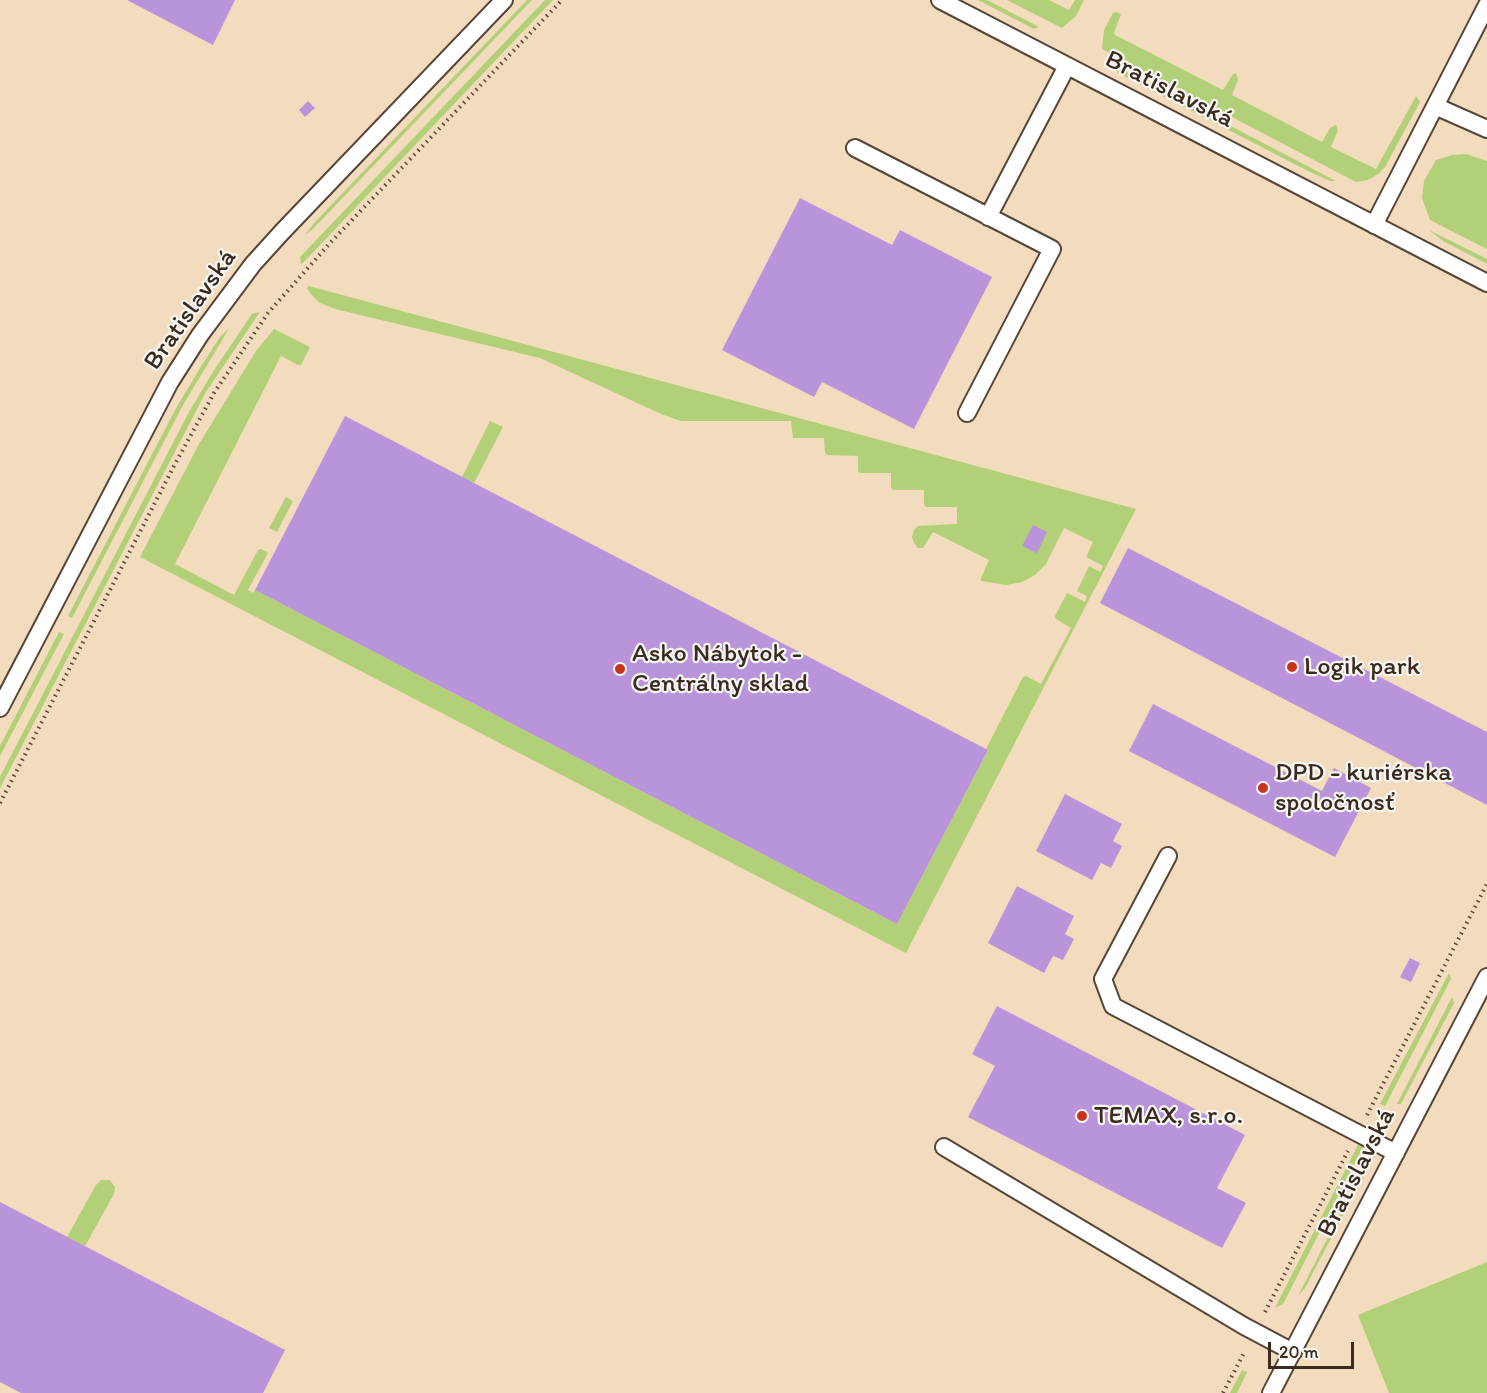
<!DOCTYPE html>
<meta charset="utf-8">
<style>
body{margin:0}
#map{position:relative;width:1487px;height:1393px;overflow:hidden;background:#f3dbbd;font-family:Itim,sans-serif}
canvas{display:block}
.scale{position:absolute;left:1268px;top:1342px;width:86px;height:27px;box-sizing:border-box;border:3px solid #3b2a1e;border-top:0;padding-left:8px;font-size:18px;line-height:21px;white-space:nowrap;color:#3b2a1e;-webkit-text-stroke:4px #f6f6f2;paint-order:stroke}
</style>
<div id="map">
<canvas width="1487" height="1393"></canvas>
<div class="scale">20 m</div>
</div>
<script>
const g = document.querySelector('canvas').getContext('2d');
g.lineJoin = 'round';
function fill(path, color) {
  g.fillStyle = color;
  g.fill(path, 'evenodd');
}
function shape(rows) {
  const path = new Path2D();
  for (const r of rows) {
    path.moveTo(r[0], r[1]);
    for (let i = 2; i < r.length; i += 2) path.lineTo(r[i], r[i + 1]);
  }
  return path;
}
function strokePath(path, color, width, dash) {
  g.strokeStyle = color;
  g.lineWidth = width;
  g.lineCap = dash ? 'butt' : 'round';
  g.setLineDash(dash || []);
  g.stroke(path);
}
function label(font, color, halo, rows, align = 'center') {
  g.font = font + ' Itim,sans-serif';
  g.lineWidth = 4.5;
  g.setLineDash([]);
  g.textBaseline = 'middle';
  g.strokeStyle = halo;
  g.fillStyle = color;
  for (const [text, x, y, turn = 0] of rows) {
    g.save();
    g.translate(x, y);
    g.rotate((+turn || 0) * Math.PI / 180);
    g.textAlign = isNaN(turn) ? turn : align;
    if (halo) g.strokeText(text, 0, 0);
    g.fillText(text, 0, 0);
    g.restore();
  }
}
fill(shape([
 [527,0,532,0,312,230,305,235,315,222],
 [545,0,553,0,301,265,300,257],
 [978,0,987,0,1039,27,1034,29],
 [1007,0,1049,0,1069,10,1075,0,1084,0,1076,16,1062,28],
 [1116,12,1121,14,1114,33,1115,35,1223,90,1233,74,1236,73,1238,80,1232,95,1322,142,1330,128,1336,125,1338,130,1331,147,1376,169,1416,96,1420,102,1385,167,1378,174,1368,180,1356,182,1102,49,1104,30,1113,13],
 [1106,61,1336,181,1330,181,1310,172,1120,74],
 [1466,154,1487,161,1487,249,1430,220,1422,198,1424,181,1436,160,1452,155],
 [1429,230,1487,259,1487,264,1443,241],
 [309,286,1136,509,906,953,140,557,199,444,256,351,274,329,310,347,301,365,298,365,281,356,175,564,234,595,258,550,261,549,268,553,248,590,253,593,255,590,897,924,988,750,986,749,1023,677,1026,676,1041,684,1071,628,1056,619,1055,616,1067,593,1085,602,1087,596,1077,591,1089,566,1100,572,1103,566,1086,557,1093,542,1064,528,1046,564,1035,575,1022,582,1006,585,981,581,981,578,989,560,933,532,923,548,918,548,914,543,912,537,914,530,918,526,957,524,957,507,926,507,924,504,924,490,893,490,891,488,891,473,860,473,858,471,858,456,827,455,825,453,824,438,793,438,791,421,681,421,661,414,540,358,335,309,320,303,310,293,307,288],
 [260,312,206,392,0,788,0,777,190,410,216,367,252,314],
 [230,327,183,405,72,618,68,616,175,410,200,368,220,337],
 [490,421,503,427,474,483,462,477],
 [286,497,293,501,277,532,269,528],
 [59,632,64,634,0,756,0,746],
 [1449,973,1451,979,1385,1106,1380,1104],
 [1452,997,1454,1003,1401,1104,1397,1104],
 [1366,1129,1371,1131,1283,1304,1275,1308],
 [1376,1143,1379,1147,1305,1288,1298,1296],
 [101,1180,110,1180,115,1187,114,1194,85,1246,67,1237,96,1185],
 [1487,1262,1487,1393,1389,1393,1358,1315],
 [1242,1370,1247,1372,1237,1393,1230,1393]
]), '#b2d077');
fill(shape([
 [127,0,235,0,213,45],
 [308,101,315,108,305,117,299,110],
 [800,198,892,245,900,230,992,277,914,429,822,382,814,397,722,350],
 [345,416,988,750,897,924,255,590],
 [1033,525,1047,532,1037,553,1022,546],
 [1128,548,1487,732,1487,805,1100,603],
 [1153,704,1322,791,1334,768,1371,788,1335,857,1129,751],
 [1065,794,1122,824,1113,841,1122,846,1111,868,1101,863,1092,880,1036,851],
 [1017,886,1074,916,1065,934,1074,939,1063,960,1053,956,1044,973,988,943],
 [1410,958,1420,963,1411,982,1400,977],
 [997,1006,1245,1135,1217,1188,1246,1203,1222,1248,968,1117,995,1066,972,1054],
 [0,1202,285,1350,263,1393,21,1393,0,1382]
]), '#ba94da');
const lane = shape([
 [940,0,1487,283],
 [1435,106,1487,129],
 [855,148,1052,249,967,413],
 [988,217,1067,66],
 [1374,225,1487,5],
 [0,708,170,382,200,335,253,264,282,232,504,0],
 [1168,856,1103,979,1113,1006,1396,1153],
 [944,1147,1244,1326,1293,1352],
 [1271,1393,1487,977]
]);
strokePath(lane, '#574536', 20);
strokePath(shape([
 [0,803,175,464,214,393,268,313,331,242,562,0],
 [1367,1115,1487,884],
 [1265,1312,1348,1151],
 [1223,1393,1245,1351]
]), '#574536', 4, [1.5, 4.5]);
strokePath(lane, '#fff', 16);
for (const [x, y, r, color] of [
 [1292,667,6,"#c8321e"],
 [620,669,6,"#c8321e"],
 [1263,788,6,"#c8321e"],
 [1082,1116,6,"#c8321e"]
]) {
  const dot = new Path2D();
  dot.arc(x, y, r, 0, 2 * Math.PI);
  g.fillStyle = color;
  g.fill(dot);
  strokePath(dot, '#f6f6f2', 2);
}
label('26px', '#3b2a1e', '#f6f6f2', [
 ["Bratislavská",1169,90,27],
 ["Bratislavská",191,310,-55],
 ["Bratislavská",1357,1173,-63]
]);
label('26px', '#3b2a1e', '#f6f6f2', [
 ["Asko Nábytok -",632,654],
 ["Centrálny sklad",632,684],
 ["Logik park",1304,667],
 ["DPD - kuriérska",1275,773],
 ["spoločnosť",1275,803],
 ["TEMAX, s.r.o.",1094,1116]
], 'left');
</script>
